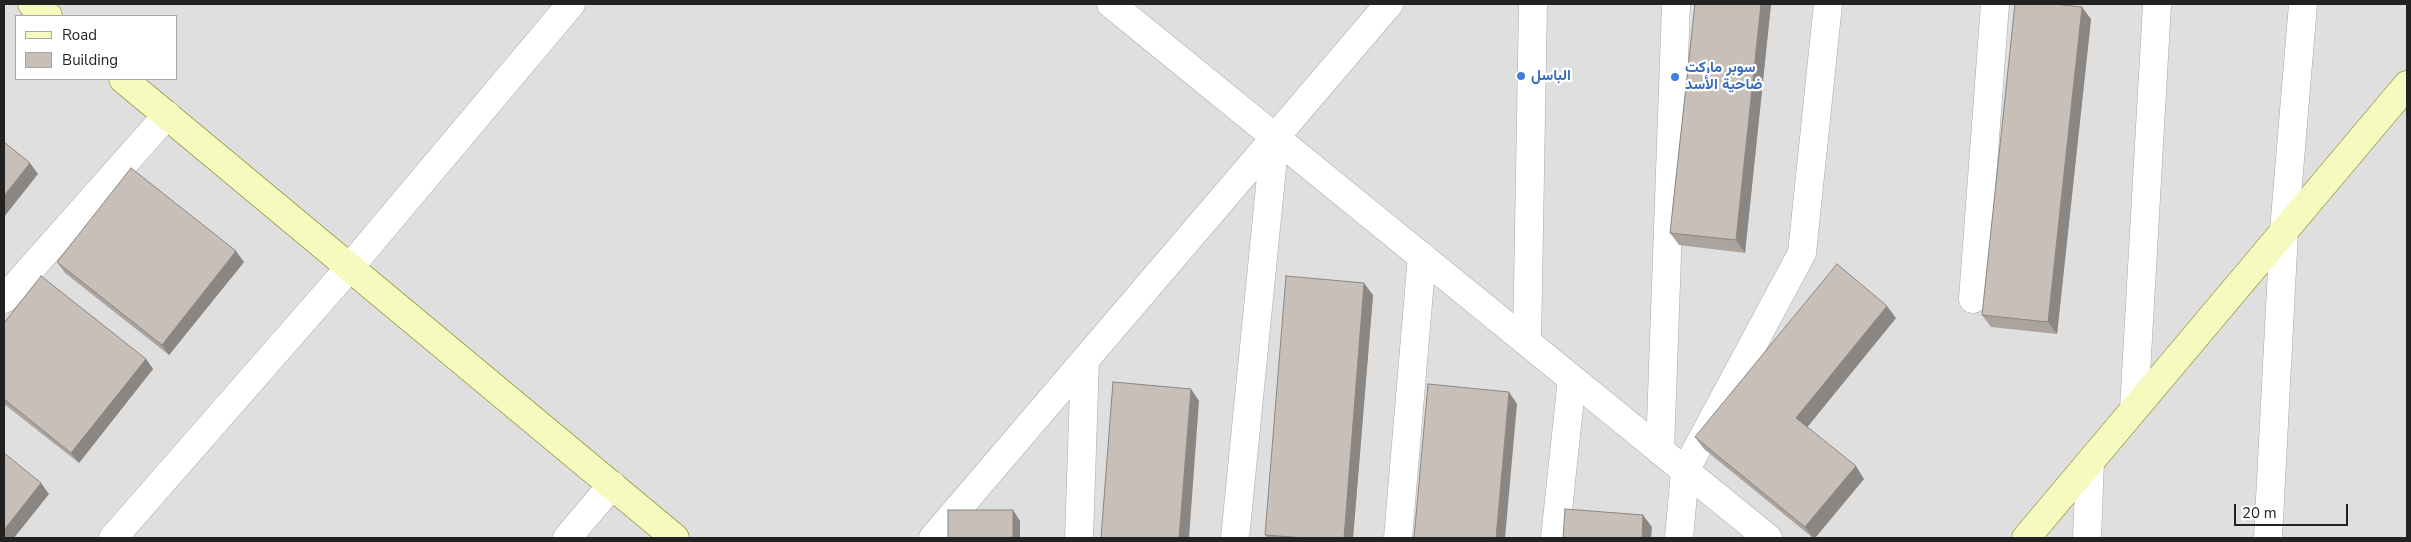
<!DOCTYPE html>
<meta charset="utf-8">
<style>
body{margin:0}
#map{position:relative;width:2411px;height:542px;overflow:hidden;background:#f2efe9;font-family:"Nunito Sans",sans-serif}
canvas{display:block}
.frame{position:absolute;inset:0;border:5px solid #222;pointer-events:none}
.legend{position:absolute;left:15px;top:15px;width:162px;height:65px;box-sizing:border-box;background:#fff;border:1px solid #a7a7a7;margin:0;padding:6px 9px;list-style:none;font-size:15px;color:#222}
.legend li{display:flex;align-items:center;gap:10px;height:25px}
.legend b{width:25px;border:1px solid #a7a7a7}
.scale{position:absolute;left:2234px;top:504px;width:114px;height:22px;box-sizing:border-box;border:2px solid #222;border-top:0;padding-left:6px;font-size:15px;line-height:18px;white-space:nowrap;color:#222;-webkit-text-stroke:4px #fff;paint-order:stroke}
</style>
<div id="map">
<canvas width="2411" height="542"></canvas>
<div class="frame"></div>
<ul class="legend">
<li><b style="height:6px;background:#f7fabf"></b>Road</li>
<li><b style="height:14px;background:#c7bfb8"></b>Building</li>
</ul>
<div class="scale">20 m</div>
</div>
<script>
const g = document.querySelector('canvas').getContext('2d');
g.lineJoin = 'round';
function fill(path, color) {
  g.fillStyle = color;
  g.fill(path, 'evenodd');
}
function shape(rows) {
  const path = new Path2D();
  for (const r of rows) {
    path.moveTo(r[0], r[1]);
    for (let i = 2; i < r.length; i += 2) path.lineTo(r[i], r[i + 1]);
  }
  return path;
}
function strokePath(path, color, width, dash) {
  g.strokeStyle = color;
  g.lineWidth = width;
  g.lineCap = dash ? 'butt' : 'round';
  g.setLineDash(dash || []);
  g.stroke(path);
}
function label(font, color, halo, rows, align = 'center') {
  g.font = font + ' "Nunito Sans",Vazirmatn,sans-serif';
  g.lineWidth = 4.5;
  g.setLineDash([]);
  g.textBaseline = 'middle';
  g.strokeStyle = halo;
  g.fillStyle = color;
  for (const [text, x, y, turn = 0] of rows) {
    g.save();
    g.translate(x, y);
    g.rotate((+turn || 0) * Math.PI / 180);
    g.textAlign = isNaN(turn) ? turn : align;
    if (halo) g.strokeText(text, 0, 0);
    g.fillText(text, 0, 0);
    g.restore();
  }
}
fill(shape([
 [4,4,2407,4,2407,538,4,538],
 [16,16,176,16,176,79,16,79]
]), '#e0dfdf');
const street = shape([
 [1111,4,1768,538],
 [4,299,167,115],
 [1973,299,1995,4],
 [1527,342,1533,4],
 [2134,409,2157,4],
 [1660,451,1676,4],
 [113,538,350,267,571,4],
 [567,538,612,485],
 [933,538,1389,4],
 [1079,538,1085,360],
 [1235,538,1275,137],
 [1398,538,1422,256],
 [1555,538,1572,379],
 [1679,538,1685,471,1802,253,1828,4],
 [2087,538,2090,462],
 [2268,538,2284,231,2303,4]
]);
const secondary = shape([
 [32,4,48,16],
 [123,79,675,538],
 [2026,538,2407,85]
]);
strokePath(street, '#a9a9a9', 29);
strokePath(secondary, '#707d05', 29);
strokePath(street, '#fff', 28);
strokePath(secondary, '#f7fabf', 28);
fill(shape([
 [1695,4,1771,4,1745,253,1679,245,1670,233],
 [2091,19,2057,334,1991,327,1982,315],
 [57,262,244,262,169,355,65,273],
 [1373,295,1353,538,1267,538,1265,535],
 [1896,318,1807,427,1864,479,1815,538,1813,538,1704,449,1695,437],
 [4,323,146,359,153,369,79,463,4,404]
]), '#aba49e');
fill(shape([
 [1761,4,1771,4,1745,253,1736,240],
 [2082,7,2091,19,2057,334,2048,322],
 [30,163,38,174,4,217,4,196],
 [236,251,244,262,169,355,162,345],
 [1364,283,1373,295,1353,538,1344,538],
 [1887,306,1896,318,1805,430,1796,418],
 [146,359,153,369,79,463,71,453],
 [1191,389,1199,401,1189,538,1179,538],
 [1509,392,1517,404,1505,538,1496,538],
 [1856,466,1864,479,1815,538,1813,538,1805,527],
 [41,483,49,494,14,538,4,538,4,530],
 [1013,510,1020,521,1020,538,1013,538],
 [1643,515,1652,527,1651,538,1642,538]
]), '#8b8681');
const building = shape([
 [1695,4,1761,4,1736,240,1670,233,1695,4],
 [2015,4,2054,4,2082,7,2048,322,1982,315,2015,4],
 [4,142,30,163,4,196,4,142],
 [131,168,236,251,162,345,57,262,131,168],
 [1837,264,1887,306,1796,418,1856,466,1805,527,1695,437,1837,264],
 [41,276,146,359,71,453,4,399,4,323,41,276],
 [1286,276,1364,283,1344,538,1305,538,1265,535,1286,276],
 [1113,382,1191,389,1179,538,1101,538,1113,382],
 [1428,384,1509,392,1496,538,1414,538,1428,384],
 [4,453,41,483,4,530,4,453],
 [1565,509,1643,515,1642,538,1563,538,1565,509],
 [948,510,1013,510,1013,538,948,538,948,510]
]);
fill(building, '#c7bfb8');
strokePath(building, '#8b8681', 1);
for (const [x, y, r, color] of [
 [1521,76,5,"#3f7fe0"],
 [1675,77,5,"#3f7fe0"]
]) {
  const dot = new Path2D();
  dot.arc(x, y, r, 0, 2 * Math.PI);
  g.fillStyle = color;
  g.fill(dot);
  strokePath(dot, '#fff', 2);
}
label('bold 15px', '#366cbe', '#fff', [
 ["سوبر ماركت",1685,68],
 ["ضاحية الأسد",1685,85],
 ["الباسل",1531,76]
], 'left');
</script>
